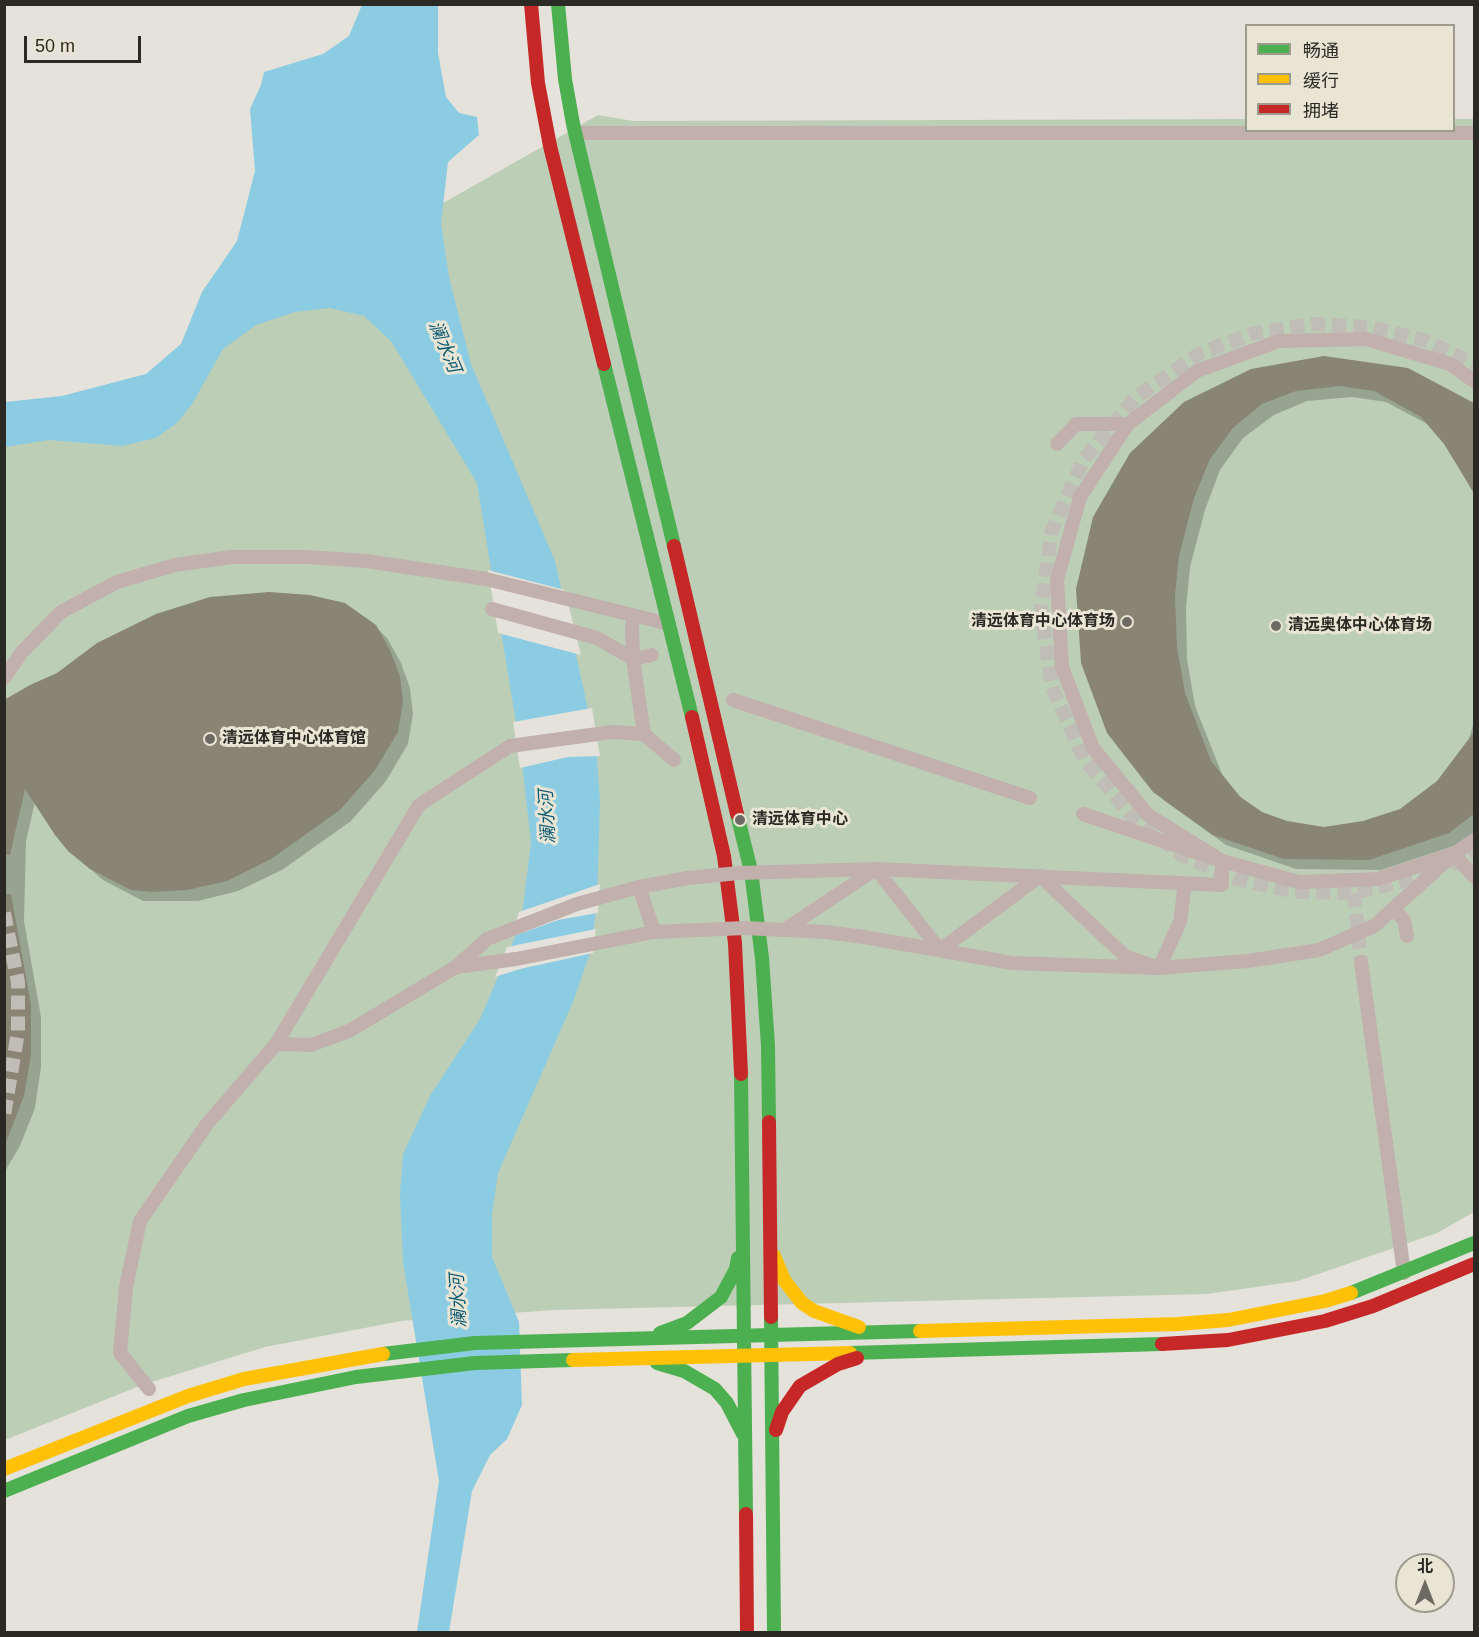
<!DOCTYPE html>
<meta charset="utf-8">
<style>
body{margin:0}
#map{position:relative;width:1479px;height:1637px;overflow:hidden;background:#e4e2da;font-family:Helvetica,"Noto Sans SC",sans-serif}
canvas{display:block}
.frame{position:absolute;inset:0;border:6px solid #2b2923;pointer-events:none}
.legend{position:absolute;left:1245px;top:24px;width:210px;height:108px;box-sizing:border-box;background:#e9e5d5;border:2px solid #9d9a8e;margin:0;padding:8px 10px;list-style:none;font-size:18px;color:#2b2923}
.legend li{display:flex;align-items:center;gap:12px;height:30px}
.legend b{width:30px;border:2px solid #9d9a8e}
.north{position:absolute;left:1395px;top:1553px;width:60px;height:60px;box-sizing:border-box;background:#e9e5d5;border:2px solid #9d9a8e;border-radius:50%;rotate:0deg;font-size:16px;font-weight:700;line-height:24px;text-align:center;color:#2b2923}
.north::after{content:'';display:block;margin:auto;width:21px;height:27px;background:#6c6a63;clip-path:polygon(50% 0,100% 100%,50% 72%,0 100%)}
.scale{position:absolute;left:24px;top:36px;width:117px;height:27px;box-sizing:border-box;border:3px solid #2b2923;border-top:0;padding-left:8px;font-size:18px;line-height:21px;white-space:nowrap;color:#2b2923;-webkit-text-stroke:4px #e9e5d5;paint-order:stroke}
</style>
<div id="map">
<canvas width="1479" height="1637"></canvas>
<div class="frame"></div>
<ul class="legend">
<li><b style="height:8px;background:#4caf50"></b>畅通</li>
<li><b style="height:8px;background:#ffc107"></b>缓行</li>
<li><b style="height:8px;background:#c62828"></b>拥堵</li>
</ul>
<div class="north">北</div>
<div class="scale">50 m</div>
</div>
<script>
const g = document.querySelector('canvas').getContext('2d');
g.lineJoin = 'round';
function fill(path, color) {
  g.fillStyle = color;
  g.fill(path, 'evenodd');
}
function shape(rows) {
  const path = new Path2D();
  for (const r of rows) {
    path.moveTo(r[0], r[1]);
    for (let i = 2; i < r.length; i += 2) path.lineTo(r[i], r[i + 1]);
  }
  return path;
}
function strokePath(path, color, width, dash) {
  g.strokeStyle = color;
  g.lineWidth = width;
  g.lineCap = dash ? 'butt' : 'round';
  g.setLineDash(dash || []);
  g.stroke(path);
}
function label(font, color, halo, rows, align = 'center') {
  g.font = font + ' Helvetica,"Noto Sans SC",sans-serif';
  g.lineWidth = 6;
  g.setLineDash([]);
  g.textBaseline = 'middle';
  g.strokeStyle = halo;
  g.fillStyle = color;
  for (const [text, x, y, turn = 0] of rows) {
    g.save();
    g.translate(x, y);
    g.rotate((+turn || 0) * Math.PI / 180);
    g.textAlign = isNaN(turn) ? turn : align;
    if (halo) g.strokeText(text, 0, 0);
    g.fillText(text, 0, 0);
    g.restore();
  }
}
fill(shape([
 [598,115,633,121,1246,119,1246,130,1454,130,1454,119,1474,119,1474,1212,1437,1233,1298,1281,1207,1294,554,1310,401,1321,265,1347,142,1385,5,1440,5,427,108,408,218,331]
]), '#bdceb7');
fill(shape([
 [362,5,438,5,438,53,446,97,459,113,477,117,479,135,448,162,441,223,449,277,471,364,555,561,596,745,600,802,597,901,591,950,573,1002,498,1173,492,1214,492,1257,519,1322,522,1405,507,1439,490,1455,472,1491,449,1632,417,1632,439,1481,403,1262,400,1194,403,1154,430,1096,480,1019,521,923,531,842,521,754,477,483,391,341,364,316,330,308,295,312,256,325,223,349,192,404,177,423,156,438,122,446,49,440,5,447,5,402,62,396,146,374,181,344,202,292,237,241,255,171,250,109,261,85,264,72,323,54,349,36]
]), '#8bcce2');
fill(shape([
 [488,570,565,590,581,655,498,633],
 [592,708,600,756,568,757,520,768,513,722],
 [600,884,598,913,558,920,511,937,519,912],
 [596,929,593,953,520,969,495,977,507,947]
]), '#e4e2da');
fill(shape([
 [1408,370,1474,404,1474,494,1445,443,1431,426,1386,402,1352,397,1307,401,1274,415,1243,438,1220,470,1205,510,1190,567,1186,608,1187,659,1195,706,1222,774,1244,801,1261,813,1287,822,1324,829,1364,823,1401,811,1438,782,1468,743,1474,721,1474,833,1460,844,1381,870,1296,869,1226,845,1166,802,1154,791,1185,403],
 [375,626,387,638,401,663,410,688,413,714,408,744,386,781,351,821,282,870,238,891,198,901,143,901,103,880,81,861,69,850,35,802,26,841,24,921,41,1017,41,1067,35,1108,20,1146,4,1173,4,702]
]), '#0003');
fill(shape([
 [1324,356,1408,368,1474,403,1474,493,1444,444,1421,417,1374,391,1340,386,1296,391,1262,404,1233,428,1210,459,1194,498,1179,556,1175,596,1177,647,1185,693,1211,761,1239,796,1262,812,1287,821,1324,827,1363,821,1400,809,1437,781,1474,732,1474,814,1449,833,1369,860,1284,859,1213,835,1153,792,1107,733,1081,663,1076,589,1093,517,1130,453,1184,402,1251,369],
 [269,592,310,595,345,603,376,625,390,650,400,676,403,702,398,732,375,770,340,810,271,859,227,881,187,890,153,892,131,890,90,869,68,851,55,835,25,789,10,855,4,855,4,700,30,685,57,673,97,643,156,614,210,597],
 [4,894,11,894,31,1005,31,1055,24,1096,5,1145]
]), '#898574');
strokePath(shape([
 [1450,865,1474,851],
 [1433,874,1354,893,1295,892,1237,879,1182,855,1134,819,1084,759,1052,687,1041,609,1052,530,1084,459,1135,398,1200,353,1255,333,1312,324,1370,327,1427,341,1474,364],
 [1354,893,1361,962],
 [4,913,18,982,18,1032,4,1115]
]), '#bfbdb5', 14, [14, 7]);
strokePath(shape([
 [575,133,1474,133],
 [1474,381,1450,364,1366,339,1279,341,1197,371,1128,424,1080,497,1057,580,1062,667,1093,748,1148,815,1222,861,1299,882,1378,879,1454,854,1474,840],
 [1057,444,1076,424,1128,424],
 [492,609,597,638,633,659,652,655],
 [632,625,633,659,644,734,674,760],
 [4,678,22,652,61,612,117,582,175,565,232,557,308,557,366,561,486,579,669,624],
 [733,700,1030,798],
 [876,869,940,950,1040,876,1126,957,1159,968,1180,922,1185,883],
 [639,887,654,932],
 [1393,909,1404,920,1407,936],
 [784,930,876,869,1222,885,1222,861,1083,814],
 [864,937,1012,963,1159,968,1248,961,1319,950,1374,926,1454,854,1474,877],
 [1361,962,1404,1273],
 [276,1044,311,1045,349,1031,456,967],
 [149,1389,120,1353,126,1287,140,1221,207,1124,276,1044,419,805,510,746,612,732,644,734]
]), '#c1b0ab', 14);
strokePath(shape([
 [558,4,565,79,573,124,674,546],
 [604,364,692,717],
 [737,814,751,871,762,958,768,1046,769,1122],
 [741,1074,746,1514],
 [1351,1293,1474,1243],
 [771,1317,774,1632],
 [660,1333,687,1323,721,1297,736,1269,738,1258],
 [850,1353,1162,1344],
 [383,1354,475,1343,920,1331],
 [657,1363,684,1371,715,1389,727,1403,743,1434],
 [4,1491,188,1416,244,1400,356,1377,475,1363,573,1360]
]), '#4caf50', 14);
strokePath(shape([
 [774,1256,784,1280,802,1303,814,1311,859,1327],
 [920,1331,1178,1324,1228,1320,1325,1301,1351,1293],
 [573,1360,850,1353],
 [4,1469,188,1396,244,1379,383,1354]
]), '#ffc107', 14);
strokePath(shape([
 [531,4,538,83,550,146,604,364],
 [674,546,737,814],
 [692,717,724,856,735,943,741,1074],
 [769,1122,771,1317],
 [1162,1344,1228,1340,1325,1321,1373,1306,1474,1264],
 [776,1430,782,1412,800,1386,838,1364,857,1358],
 [746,1514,747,1632]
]), '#c62828', 14);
strokePath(shape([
 [456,967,487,939,577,904,639,887,688,878,739,873,876,869],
 [456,967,516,959,654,932,745,928,826,932,864,937]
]), '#c1b0ab', 14);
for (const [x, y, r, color] of [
 [1127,622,6,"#6c6a63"],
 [1276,626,6,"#6c6a63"],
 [210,739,6,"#6c6a63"],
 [740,820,6,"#6c6a63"]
]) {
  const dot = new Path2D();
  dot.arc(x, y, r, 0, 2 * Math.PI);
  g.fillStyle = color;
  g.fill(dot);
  strokePath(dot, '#e9e5d5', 2);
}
label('bold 16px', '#2b2923', '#e9e5d5', [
 ["清远体育中心体育场",1115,622,"right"],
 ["清远奥体中心体育场",1288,626],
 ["清远体育中心体育馆",222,739],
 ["清远体育中心",752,820]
], 'left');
label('italic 18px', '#0b5972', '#e9e5d5', [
 ["澜水河",444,347,67],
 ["澜水河",548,817,-93],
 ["澜水河",459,1301,-93]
]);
</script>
